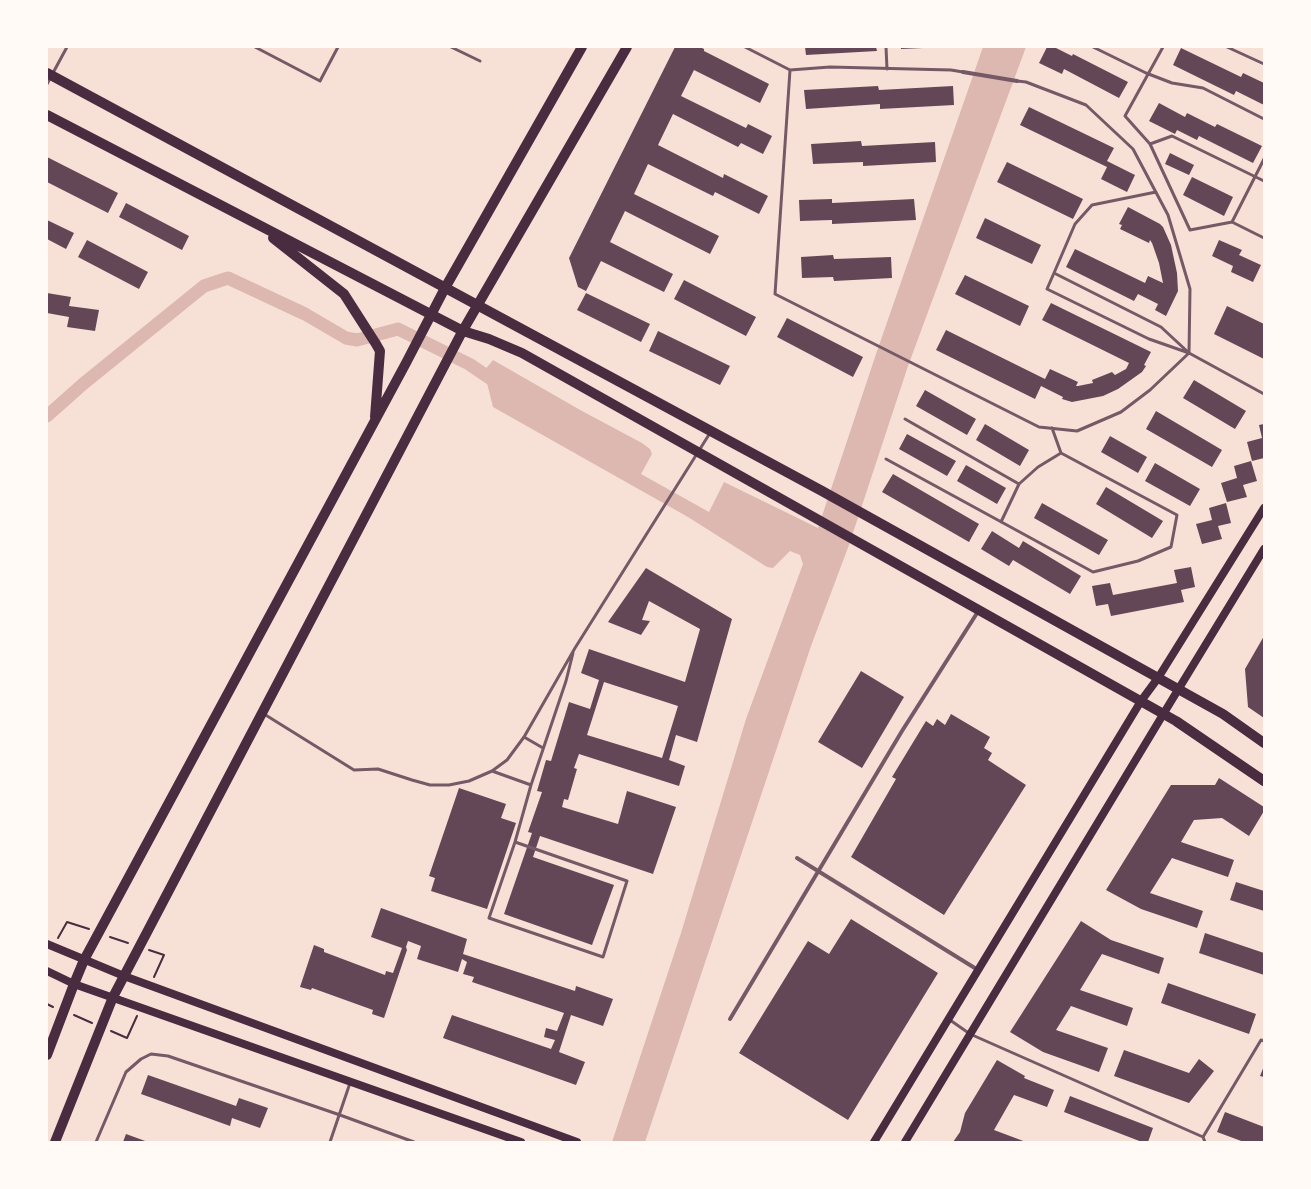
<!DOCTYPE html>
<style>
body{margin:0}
#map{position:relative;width:1311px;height:1189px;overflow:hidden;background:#f7e1d7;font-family:Quicksand,sans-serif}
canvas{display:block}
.frame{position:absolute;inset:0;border:48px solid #fffaf5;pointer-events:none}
</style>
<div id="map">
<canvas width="1311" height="1189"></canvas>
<div class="frame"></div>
</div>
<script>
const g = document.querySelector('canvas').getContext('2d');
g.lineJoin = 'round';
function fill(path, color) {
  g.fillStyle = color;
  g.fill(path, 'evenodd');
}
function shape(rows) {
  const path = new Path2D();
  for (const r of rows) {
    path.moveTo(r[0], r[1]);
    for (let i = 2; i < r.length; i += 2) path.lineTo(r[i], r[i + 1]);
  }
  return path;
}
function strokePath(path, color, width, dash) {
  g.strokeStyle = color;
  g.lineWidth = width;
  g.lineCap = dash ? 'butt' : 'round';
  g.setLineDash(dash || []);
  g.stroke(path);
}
fill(shape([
 [983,47,1026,47,908,366,849,545,811,646,645,1142,612,1142,681,933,746,719,803,564,800,555,790,551,773,568,767,567,688,517,493,407,484,371,493,360,582,411,642,443,650,449,652,454,641,474,709,512,724,482,818,528,877,351]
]), '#dcb8b0');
strokePath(shape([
 [47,416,83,384,204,286,228,278,305,314,346,338,357,340,398,329,469,364,500,385]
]), '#dcb8b0', 13);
fill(shape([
 [675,47,700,47,704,49,704,51,769,84,760,103,694,70,681,96,746,128,748,124,772,136,763,154,741,143,738,147,673,114,658,145,723,178,724,174,768,196,759,214,715,192,713,196,648,164,634,194,719,236,710,254,625,211,610,242,673,274,664,292,601,261,586,291,578,287,569,258],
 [805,47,876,47,877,51,806,55],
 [901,47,923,47,923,48,901,49],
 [1047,47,1054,47,1072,56,1073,54,1128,82,1119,98,1064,69,1062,74,1039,63],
 [1181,48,1241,77,1243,73,1264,83,1264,105,1236,91,1234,95,1173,65],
 [878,86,879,90,953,86,954,105,880,109,880,104,806,109,804,90],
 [1159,103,1185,117,1187,113,1215,127,1217,124,1262,146,1253,163,1199,136,1197,140,1177,130,1175,134,1149,121],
 [1029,107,1114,148,1107,161,1135,175,1127,192,1101,179,1107,167,1020,125],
 [861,141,862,146,935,142,936,162,863,166,863,162,813,164,811,144],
 [1170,153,1194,165,1189,175,1165,164],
 [47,157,118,193,108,213,47,182],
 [1007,162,1083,199,1073,219,997,182],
 [1192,177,1233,197,1224,216,1183,195],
 [832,199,832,203,914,199,916,220,832,224,832,220,800,221,799,200],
 [126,203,189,236,182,250,119,217],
 [1128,207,1160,224,1163,227,1171,245,1177,273,1178,291,1166,316,1155,310,1158,304,1138,294,1134,301,1066,267,1075,249,1145,283,1148,276,1163,283,1159,263,1152,243,1150,240,1149,243,1120,229,1122,225,1119,224],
 [985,218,1041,245,1032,264,976,238],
 [47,220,74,233,66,249,47,239],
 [87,240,148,272,139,289,78,257],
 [1219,240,1242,250,1239,255,1261,265,1253,282,1231,272,1233,266,1212,256],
 [833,255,834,259,891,257,892,278,834,281,833,277,802,278,801,257],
 [965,275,1029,306,1020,326,955,294],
 [684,280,756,317,746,336,674,299],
 [47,293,71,297,69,306,99,310,95,331,67,327,69,317,47,313],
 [586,293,650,324,641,342,577,310],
 [1051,303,1151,352,1144,365,1146,366,1142,372,1118,389,1103,396,1072,402,1062,399,1063,397,1041,386,1035,399,936,350,946,330,1045,379,1050,369,1078,382,1076,386,1078,386,1093,383,1092,380,1112,372,1115,375,1126,369,1129,363,1042,320],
 [1227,306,1264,324,1264,359,1214,334],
 [787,318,863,357,853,377,777,337],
 [658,331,730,366,720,385,649,351],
 [1194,380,1246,411,1235,429,1183,398],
 [925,390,976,419,967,435,916,406],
 [1156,411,1222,450,1212,467,1146,429],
 [985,424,1029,450,1020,466,976,440],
 [1264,424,1264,458,1252,461,1247,442,1262,438,1259,425],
 [907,434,956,461,947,476,899,449],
 [1110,436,1147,457,1138,473,1101,452],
 [1251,461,1257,481,1243,485,1247,497,1227,502,1221,483,1237,478,1234,466],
 [1155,463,1200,489,1190,506,1145,481],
 [966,465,1006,488,997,504,957,481],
 [893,474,979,524,969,542,882,492],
 [1106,487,1163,521,1152,538,1096,504],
 [1042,503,1108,540,1099,555,1034,518],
 [1226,503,1231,523,1218,526,1222,539,1202,544,1196,524,1212,520,1209,508],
 [992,531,1019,548,1023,541,1081,576,1070,594,1013,560,1009,566,981,549],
 [1191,567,1195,587,1181,590,1184,602,1111,616,1108,604,1096,606,1092,586,1110,583,1113,595,1177,583,1174,570],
 [646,568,732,619,697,742,676,735,669,760,685,766,679,786,579,754,574,768,577,769,568,800,564,799,562,807,618,824,627,791,676,807,653,874,540,836,533,857,614,885,592,945,504,914,532,833,528,832,542,792,537,791,546,760,551,761,569,702,590,709,599,680,581,673,589,649,685,682,700,629,649,601,642,620,650,621,641,635,608,622],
 [604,682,678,706,662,758,587,735],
 [1264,636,1264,718,1248,707,1245,669],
 [861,671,904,697,862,768,818,742],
 [951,714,990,737,984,748,992,753,988,760,1026,785,944,915,851,857,896,779,892,777,926,721,933,726,937,719,945,725],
 [1219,778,1264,807,1264,811,1249,836,1222,818,1194,820,1181,842,1234,860,1228,877,1172,858,1150,893,1203,911,1197,928,1141,909,1106,890,1171,785,1215,785],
 [459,788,506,804,501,818,516,823,487,909,431,891,435,878,429,876],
 [1236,882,1264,891,1264,911,1230,900],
 [381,908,467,939,463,954,575,991,576,986,613,999,603,1026,571,1015,559,1052,585,1062,576,1085,443,1038,452,1015,551,1049,555,1040,544,1037,546,1028,557,1031,564,1013,472,982,474,977,463,974,467,962,462,959,458,972,417,959,421,946,408,941,406,947,407,950,384,1018,372,1014,373,1010,312,988,311,990,300,987,314,945,324,949,324,952,385,975,386,971,393,973,402,948,371,937],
 [851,919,938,973,848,1120,739,1053,808,941,829,954],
 [1081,921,1111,940,1164,958,1159,974,1102,954,1080,990,1133,1008,1127,1026,1071,1006,1056,1030,1108,1048,1099,1072,1043,1052,1010,1032],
 [1205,933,1264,953,1264,975,1199,953],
 [1168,983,1256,1014,1249,1034,1161,1003],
 [1124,1050,1189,1073,1199,1059,1214,1071,1189,1103,1114,1076],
 [997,1060,1025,1076,1024,1078,1054,1090,1047,1107,1014,1095,994,1130,1026,1142,953,1142,960,1132,965,1113],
 [1264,1066,1264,1077,1260,1076],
 [148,1075,236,1106,239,1098,268,1108,260,1128,232,1118,230,1126,141,1094],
 [1070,1096,1153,1128,1148,1142,1142,1142,1064,1112],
 [1225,1112,1264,1127,1264,1142,1244,1142,1217,1132],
 [126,1134,148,1142,123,1142]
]), '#644757');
strokePath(shape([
 [110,937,128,943],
 [58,938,67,922,89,929],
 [149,950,164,955,154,977],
 [47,1004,53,1007],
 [74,1015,92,1023],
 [111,1031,127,1038,137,1016]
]), '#4a2c40', 2);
strokePath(shape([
 [255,47,320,81,338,47],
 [451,47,480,61],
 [745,47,790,70],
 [886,47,887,69],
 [1093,47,1146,73,1172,83,1203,88,1264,119],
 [1227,47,1264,64],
 [963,72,951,70,830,67,790,70,775,294,1039,427,1077,431,1121,412,1150,390,1189,353],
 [1017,81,1026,82,1086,105,1133,149,1168,215,1190,289,1189,353,1264,394],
 [47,84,67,47],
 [1150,144,1125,116,1163,47],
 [1264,159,1232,222,1264,238],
 [1232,222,1190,230,1150,144,1172,136,1264,181],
 [1054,273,1161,327,1189,353,1149,339,1047,289,1054,273],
 [1054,273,1075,224,1092,205,1156,192],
 [905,419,1019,484],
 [886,459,1093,572,1138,561,1171,547,1177,515,1061,453,1052,428],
 [1001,522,1019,484,1038,467,1061,453],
 [264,714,354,770,378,769,412,780,430,785,449,785,469,781,492,771,507,760,524,737,575,648,710,433],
 [524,737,543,748],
 [492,771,531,785],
 [515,842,627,881,603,957,489,918,515,842,531,785,566,681,573,653],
 [950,1020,970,1034,1203,1137,1205,1142],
 [1203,1137,1261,1040,1264,1041],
 [96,1142,126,1072,141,1059,151,1054,168,1056,340,1115,414,1142],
 [330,1142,350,1083]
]), '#755966', 3);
strokePath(shape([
 [963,72,1017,81],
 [797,858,978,970],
 [730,1019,902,731,979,610]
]), '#755966', 4);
strokePath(shape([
 [47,944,124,976,577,1142],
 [47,971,74,984,521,1142],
 [874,1142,1141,701,1158,678,1264,508],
 [905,1142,1170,703,1264,549]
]), '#4a2c40', 8);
strokePath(shape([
 [47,73,822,491,1223,714,1264,743],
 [47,115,463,331,489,339,522,353,1176,721,1264,781],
 [273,238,344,294,376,344,380,351,375,417],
 [47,1055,74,984,84,960,406,363,445,288,582,47],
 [55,1142,113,997,462,332,627,47]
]), '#4a2c40', 10);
</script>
